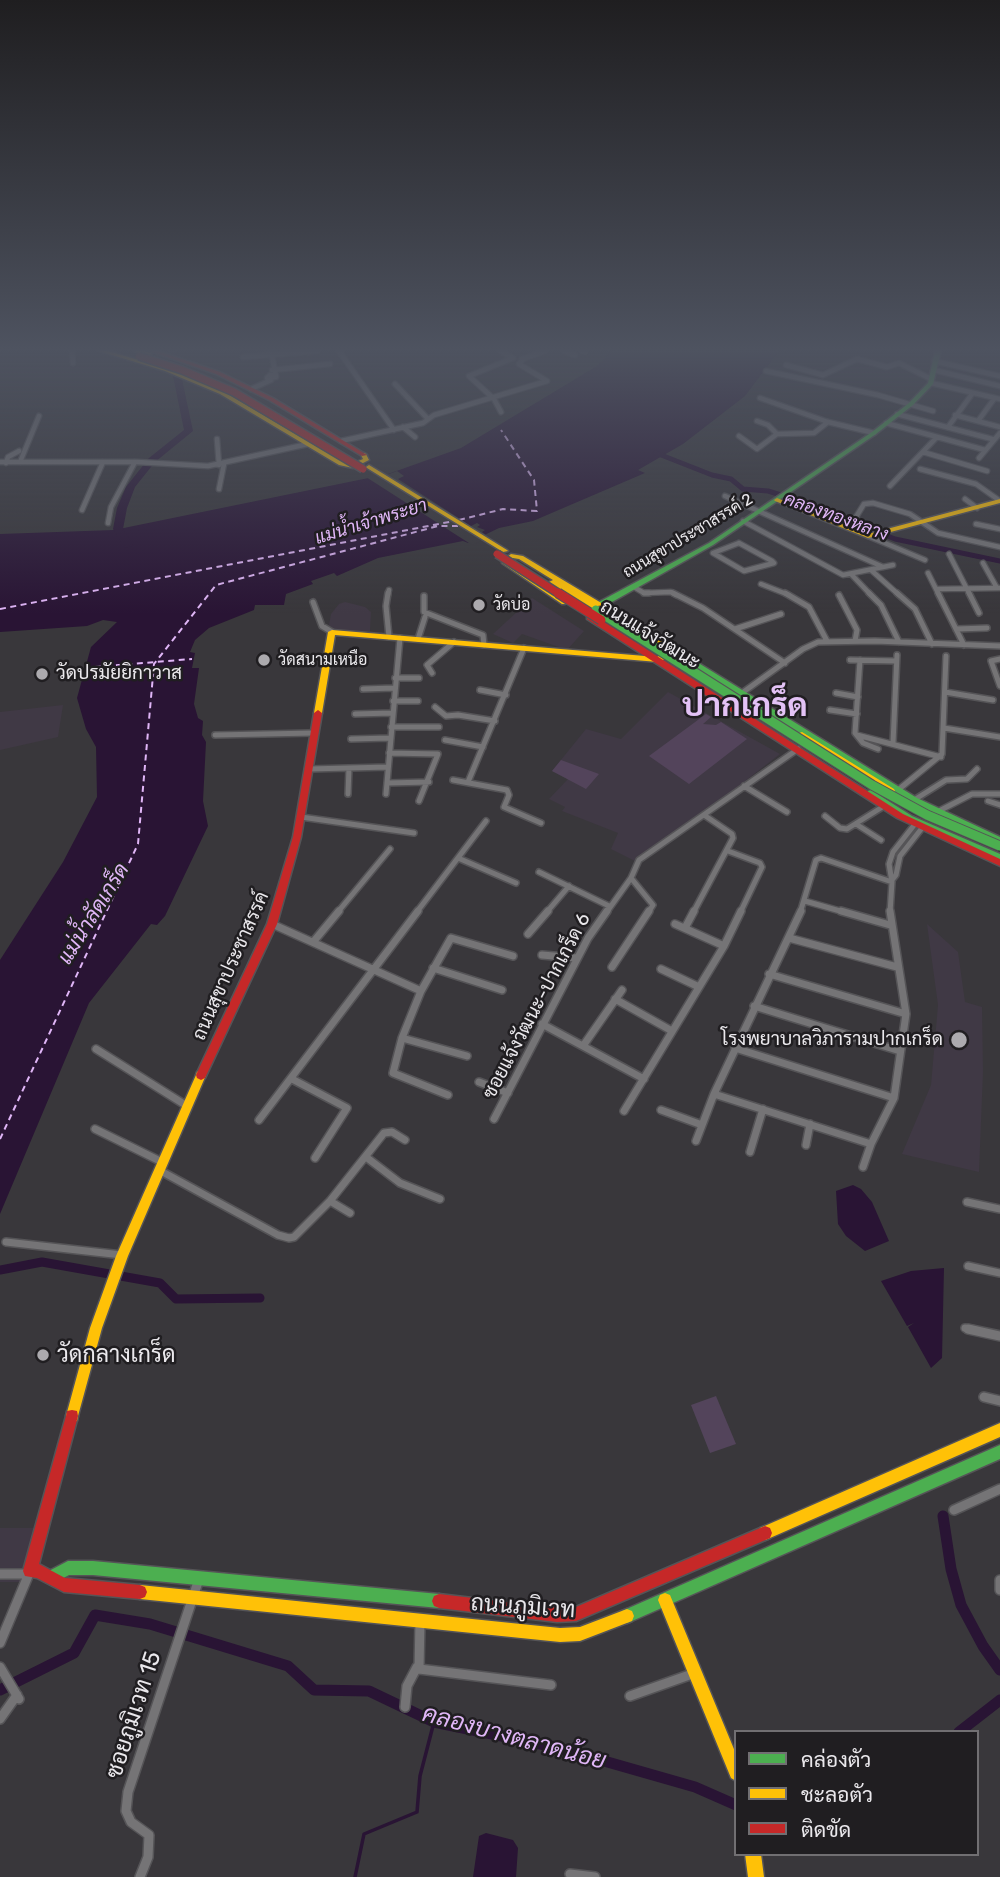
<!DOCTYPE html>
<meta charset="utf-8">
<style>
body{margin:0}
#map{position:relative;width:1000px;height:1877px;overflow:hidden;background:#39373b;font-family:Rubik,Sarabun,sans-serif}
canvas{display:block}
.legend{position:absolute;left:734px;top:1730px;width:245px;height:126px;box-sizing:border-box;background:#201e21;border:2px solid #716f72;margin:0;padding:9px 12px;list-style:none;font-size:21px;color:#eae8ec}
.legend li{display:flex;align-items:center;gap:14px;height:35px}
.legend b{width:35px;border:2px solid #716f72}
</style>
<div id="map">
<canvas width="1000" height="1877"></canvas>
<ul class="legend">
<li><b style="height:9px;background:#4caf50"></b>คล่องตัว</li>
<li><b style="height:9px;background:#ffc107"></b>ชะลอตัว</li>
<li><b style="height:9px;background:#c62828"></b>ติดขัด</li>
</ul>
</div>
<script>
const g = document.querySelector('canvas').getContext('2d');
g.lineJoin = 'round';
function fill(path, color) {
  g.fillStyle = color;
  g.fill(path, 'evenodd');
}
function shape(rows) {
  const path = new Path2D();
  for (const r of rows) {
    path.moveTo(r[0], r[1]);
    for (let i = 2; i < r.length; i += 2) path.lineTo(r[i], r[i + 1]);
  }
  return path;
}
function strokePath(path, color, width, dash) {
  g.strokeStyle = color;
  g.lineWidth = width;
  g.lineCap = dash ? 'butt' : 'round';
  g.setLineDash(dash || []);
  g.stroke(path);
}
function label(font, color, halo, rows, align = 'center') {
  g.font = font + ' Rubik,Sarabun,sans-serif';
  g.lineWidth = 5;
  g.setLineDash([]);
  g.textBaseline = 'middle';
  g.strokeStyle = halo;
  g.fillStyle = color;
  for (const [text, x, y, turn = 0] of rows) {
    g.save();
    g.translate(x, y);
    g.rotate((+turn || 0) * Math.PI / 180);
    g.textAlign = isNaN(turn) ? turn : align;
    if (halo) g.strokeText(text, 0, 0);
    g.fillText(text, 0, 0);
    g.restore();
  }
}
fill(shape([
 [532,598,584,631,567,650,522,634,513,643,493,634],
 [345,602,365,607,371,612,370,631,348,632,334,630,329,625,331,614,339,604],
 [668,692,780,754,695,820,635,861,611,849,618,833,562,811,565,807,549,799,568,779,552,771,586,729,621,739],
 [63,705,58,737,0,750,0,712],
 [927,924,958,952,965,1002,982,1007,983,1072,979,1172,902,1154,931,1085,938,1005],
 [0,1528,37,1528,23,1582,0,1582]
]), '#403945');
fill(shape([
 [706,714,711,717,703,724,716,725,721,722,747,739,689,784,649,756],
 [561,760,599,774,586,789,552,771],
 [716,1396,736,1444,710,1453,691,1405]
]), '#53445b');
fill(shape([
 [612,351,779,351,745,396,683,444,638,470,645,473,533,521,499,528,468,543,463,541,378,558,337,576,334,573,311,581,313,584,286,594,284,605,255,605,254,610,209,628,195,640,190,652,195,653,192,668,199,668,194,704,198,718,203,721,202,735,206,742,203,801,208,826,165,916,157,925,151,924,89,1003,0,1214,0,960,63,862,97,797,96,747,86,729,77,698,91,647,117,622,103,620,87,626,0,632,0,534,114,530,388,474,461,448,597,366],
 [853,1185,861,1189,872,1202,889,1241,865,1251,846,1236,838,1224,836,1191],
 [944,1268,942,1358,931,1368,908,1327,914,1323,907,1326,881,1281,911,1271],
 [486,1833,513,1840,518,1848,516,1877,473,1877,479,1836]
]), '#291434');
fill(shape([
 [385,471,389,474,397,471,404,476,398,479,471,526,477,523,480,525,477,527,485,530,482,532,489,537,472,545,366,477]
]), '#39373b');
strokePath(shape([
 [355,1877,364,1834,417,1812,420,1776,434,1722]
]), '#291434', 3.5);
strokePath(shape([
 [656,453,712,475,731,479,743,489,768,491,797,500,895,539,1000,561]
]), '#291434', 5);
strokePath(shape([
 [0,1270,42,1262,160,1283,176,1299,260,1298]
]), '#291434', 9);
strokePath(shape([
 [943,1516,951,1569,961,1605,983,1646,1000,1670],
 [0,1690,74,1653,95,1615,150,1624,288,1666,314,1690,369,1691,434,1722,555,1747,695,1787,736,1805],
 [959,1732,1000,1700]
]), '#291434', 11);
fill(shape([
 [168,351,176,351,193,431,155,462,135,487,127,508,123,529,133,545,128,548,124,547,113,529,117,508,126,487,149,458,184,430,168,351]
]), '#291434');
strokePath(shape([
 [459,520,503,509,537,511,534,480,501,430],
 [0,609,454,521],
 [95,667,192,659],
 [0,1139,138,844,154,664,216,585,438,526,460,526]
]), '#e0b6f7', 2, [6, 4.5]);
const streetFar3 = shape([
 [72,351,73,363],
 [271,351,276,376],
 [339,351,394,430],
 [501,351,513,358,469,376,494,399,501,412],
 [564,351,575,355],
 [582,351,585,352],
 [243,357,317,351],
 [522,359,545,351],
 [934,361,1000,376],
 [786,365,823,375,857,359,887,367,899,363,931,379],
 [272,370,330,364],
 [934,370,1000,386],
 [766,371,878,395,933,411],
 [270,375,274,375,276,377,267,378,270,375],
 [931,383,1000,399],
 [395,384,428,419],
 [251,389,271,380],
 [760,398,828,422,874,433],
 [897,414,992,439],
 [955,415,1000,427],
 [757,421,768,425,777,434],
 [978,421,994,399],
 [886,423,985,450],
 [403,427,415,437],
 [948,427,972,394],
 [739,436,757,449,777,434,814,433,828,422],
 [217,439,219,465],
 [341,441,423,423,434,415,547,381,519,364,523,359],
 [923,452,987,471],
 [979,458,1000,433],
 [0,462,137,462,208,466,308,444],
 [20,462,39,416],
 [6,463,8,457,19,451],
 [920,469,976,484,1000,501],
 [890,486,937,437],
 [219,489,224,464],
 [725,496,883,567],
 [965,499,977,508],
 [82,510,103,462],
 [856,517,864,504,873,503,910,514,938,533,1000,547],
 [743,521,843,575,893,565],
 [108,523,111,507,135,462],
 [976,524,1000,529],
 [868,536,925,560],
 [739,543,772,561,774,563,744,571,713,553,739,543],
 [949,554,970,595],
 [983,563,997,588],
 [871,570,899,595],
 [928,573,939,595],
 [851,574,871,595],
 [761,584,789,595],
 [634,587,644,593,671,592,676,595],
 [937,589,1000,588],
 [388,595,389,590]
]);
const streetFar2 = shape([
 [388,593,386,606,389,637],
 [644,593,649,593],
 [673,593,703,608,785,663],
 [785,593,809,607,827,641],
 [869,593,881,605,899,642],
 [897,593,915,609,932,644],
 [938,593,964,645],
 [969,593,979,613],
 [839,595,857,630,855,641],
 [424,596,424,612,483,635,484,645],
 [313,602,322,626,332,632],
 [735,629,781,614],
 [956,629,987,628],
 [418,639,425,617],
 [1000,659,991,661,1000,686],
 [850,660,896,661],
 [860,660,855,733,863,743,878,749],
 [432,673,427,665,454,642],
 [395,678,419,678],
 [363,689,394,688],
 [480,690,506,695],
 [945,692,993,700],
 [742,693,803,649,818,642,875,641,1000,646],
 [836,693,858,697],
 [393,701,418,701],
 [435,707,446,716,458,715,495,721],
 [830,710,857,714],
 [355,714,392,713],
 [391,727,439,727],
 [944,728,1000,737],
 [215,735,313,733],
 [857,735,941,757],
 [351,739,390,738],
 [445,740,483,747],
 [893,743,897,655],
 [389,753,438,754,419,801],
 [309,769,388,767],
 [453,780,507,790,509,795,504,807,541,823],
 [468,782,524,648],
 [387,783,429,782],
 [744,786,787,812],
 [898,790,942,754,946,656],
 [348,794,349,768],
 [386,794,400,638],
 [914,800,946,780,967,779,977,769],
 [988,801,1000,805],
 [937,812,972,794,1000,794],
 [825,816,840,828,847,829,884,806],
 [301,817,414,833],
 [856,824,881,840],
 [728,851,760,863,762,867,740,913],
 [458,858,516,883],
 [539,872,609,906],
 [631,878,653,905,648,913],
 [892,880,896,875,900,856,922,828],
 [805,901,847,913],
 [337,913,390,849],
 [416,913,486,821],
 [546,913,569,886],
 [606,913,631,878,639,860,798,749],
 [693,913,733,838,732,834,704,815],
 [800,913,816,860,821,858,892,882],
 [890,913,892,882,889,864,893,852,915,824]
]);
const streetFar1 = shape([
 [841,911,890,925],
 [272,924,421,991],
 [675,924,724,946],
 [685,928,694,911],
 [528,934,548,911],
 [789,938,897,967],
 [314,941,339,911],
 [542,955,577,958],
 [612,967,649,911],
 [433,968,502,990],
 [661,969,699,987],
 [769,974,906,1014],
 [615,999,672,1031],
 [754,1006,900,1051],
 [542,1024,644,1079],
 [402,1038,467,1056],
 [583,1046,622,990],
 [735,1048,894,1098],
 [96,1049,187,1106],
 [292,1079,347,1108,315,1158],
 [479,1082,508,1093],
 [714,1094,871,1144],
 [448,1095,393,1073,402,1038,421,991,451,938,513,956],
 [661,1110,702,1125],
 [624,1111,724,946,741,911],
 [494,1119,588,938,607,911],
 [259,1120,418,911],
 [95,1129,162,1162],
 [696,1141,714,1094,801,911],
 [806,1145,810,1124],
 [750,1152,763,1109],
 [366,1157,400,1183,440,1199],
 [863,1167,871,1144,894,1098,906,1014,890,911],
 [159,1170,278,1235,289,1238,294,1237,330,1201,384,1133,392,1132,405,1140],
 [330,1201,350,1213],
 [967,1202,1000,1209],
 [6,1242,122,1255],
 [968,1266,1000,1273],
 [965,1328,975,1330]
]);
const street = shape([
 [968,1329,1000,1336],
 [984,1397,1000,1401],
 [954,1510,1000,1489],
 [0,1574,28,1574],
 [1000,1580,1000,1590],
 [420,1621,419,1669,551,1685],
 [0,1643,28,1576],
 [0,1667,19,1699],
 [630,1696,695,1673],
 [405,1707,407,1686,417,1667],
 [0,1719,17,1695],
 [570,1874,595,1877],
 [140,1877,148,1857,149,1835,131,1822,126,1811,128,1792,199,1579]
]);
const fast = shape([
 [935,351,941,351,933,384,913,405,876,434,713,545,603,607,597,607,597,603,709,543,872,432,909,403,928,383,935,351],
 [686,659,692,659,917,798,1000,837,1000,844,911,802,686,663,686,659],
 [871,790,912,816,1000,854,1000,861,906,820,868,795,867,793,868,791,871,790],
 [1000,1445,1000,1459,632,1621,627,1623,622,1621,620,1616,622,1611,1000,1445],
 [68,1561,93,1561,439,1594,444,1596,446,1601,444,1606,439,1608,93,1575,69,1575,52,1584,47,1582,45,1577,47,1572,68,1561]
]);
const slow = shape([
 [99,351,108,351,169,369,224,392,343,462,352,464,363,459,361,455,364,453,366,454,369,460,353,468,339,465,220,394,165,371,99,351],
 [134,351,144,351,152,354,149,356,134,351],
 [369,465,507,550,508,551,503,552,367,468,366,467,369,465],
 [777,498,868,534,1000,499,1000,503,868,538,775,501,774,500,777,498],
 [511,554,523,556,678,649,693,661,689,663,686,663,674,655,658,662,335,635,322,713,321,715,315,715,314,713,328,632,332,630,657,657,668,651,607,613,600,615,550,584,549,582,553,580,519,559,513,558,508,562,569,602,565,604,562,604,502,563,502,561,511,554],
 [802,732,894,789,895,791,894,793,888,793,799,737,799,733,802,732],
 [201,1070,205,1072,206,1075,128,1256,102,1328,78,1416,77,1421,72,1422,67,1421,66,1416,90,1328,116,1256,196,1075,197,1072,201,1070],
 [1000,1423,1000,1437,770,1538,765,1540,760,1538,758,1533,760,1528,1000,1423],
 [140,1585,560,1628,580,1627,627,1609,632,1611,634,1616,632,1621,580,1641,560,1642,140,1599,135,1597,133,1592,135,1587,140,1585],
 [665,1593,670,1595,736,1754,736,1781,731,1778,658,1600,660,1595,665,1593],
 [745,1854,761,1854,764,1877,748,1877,745,1854]
]);
const jam = shape([
 [150,351,158,351,220,372,273,398,367,455,362,456,269,400,216,374,150,351],
 [587,615,593,615,903,814,1000,859,1000,866,897,818,587,619,587,615],
 [318,710,322,713,301,837,277,924,205,1078,201,1080,197,1078,196,1075,267,924,293,837,314,713,318,710],
 [72,1410,77,1411,78,1416,39,1564,65,1578,140,1585,145,1587,147,1592,145,1597,140,1599,64,1592,37,1578,25,1576,23,1571,66,1416,67,1411,72,1410],
 [765,1526,770,1528,772,1533,770,1538,576,1621,557,1622,439,1608,434,1606,432,1601,434,1596,439,1594,557,1608,576,1607,765,1526]
]);
strokePath(streetFar3, '#555457', 7);
strokePath(streetFar2, '#555457', 8);
strokePath(streetFar1, '#555457', 10);
strokePath(street, '#555457', 12);
strokePath(fast, '#555457', 3);
strokePath(slow, '#555457', 3);
strokePath(jam, '#555457', 3);
strokePath(streetFar3, '#757476', 4.5);
strokePath(streetFar2, '#757476', 5);
strokePath(streetFar1, '#757476', 7);
strokePath(street, '#757476', 9);
fill(fast, '#4caf50');
fill(slow, '#ffc107');
fill(jam, '#c62828');
const fastBridge = shape([
 [596,610,872,785,927,815,1000,846]
]);
const jamBridgeFar1 = shape([
 [139,356,182,370,234,392,363,469],
 [497,554,561,595]
]);
const jamBridge = shape([
 [558,593,601,620]
]);
strokePath(fastBridge, '#555457', 11, []);
strokePath(jamBridgeFar1, '#555457', 10, []);
strokePath(jamBridge, '#555457', 11, []);
strokePath(fastBridge, '#4caf50', 9);
strokePath(jamBridgeFar1, '#c62828', 7);
strokePath(jamBridge, '#c62828', 9);
const sky = g.createLinearGradient(0, 0, 0, 614);
sky.addColorStop(0, '#1f1e20');
sky.addColorStop(0.57, '#4e5360');
sky.addColorStop(1, '#4e536000');
g.fillStyle = sky;
g.fillRect(0, 0, 1000, 614);
for (const [x, y, r, color] of [
 [479,605,7,"#acaaae"],
 [264,660,7,"#acaaae"],
 [42,674,7,"#acaaae"],
 [959,1040,9,"#acaaae"],
 [43,1355,7,"#acaaae"]
]) {
  const dot = new Path2D();
  dot.arc(x, y, r, 0, 2 * Math.PI);
  g.fillStyle = color;
  g.fill(dot);
  strokePath(dot, '#201e21', 2.5);
}
label('16px', '#eae8ec', '#201e21', [
 ["ถนนสุขาประชาสรรค์ 2",688,536,-31]
]);
label('16px', '#eae8ec', '#201e21', [
 ["วัดบ่อ",493,605],
 ["วัดสนามเหนือ",278,660]
], 'left');
label('italic 18px', '#e0b6f7', '#201e21', [
 ["คลองทองหลาง",836,517,20],
 ["แม่น้ำเจ้าพระยา",371,522,-17]
]);
label('19px', '#eae8ec', '#201e21', [
 ["ถนนแจ้งวัฒนะ",650,635,32],
 ["ถนนสุขาประชาสรรค์",231,966,-66],
 ["ซอยแจ้งวัฒนะ-ปากเกร็ด 6",537,1006,-62]
]);
label('19px', '#eae8ec', '#201e21', [
 ["วัดปรมัยยิกาวาส",56,674],
 ["โรงพยาบาลวิภารามปากเกร็ด",943,1040,"right"]
], 'left');
label('italic 21px', '#e0b6f7', '#201e21', [
 ["แม่น้ำลัดเกร็ด",94,914,-58]
]);
label('23px', '#eae8ec', '#201e21', [
 ["วัดกลางเกร็ด",57,1355]
], 'left');
label('23px', '#eae8ec', '#201e21', [
 ["ถนนภูมิเวท",523,1607,4],
 ["ซอยภูมิเวท 15",134,1715,-72]
]);
label('italic 24px', '#e0b6f7', '#201e21', [
 ["คลองบางตลาดน้อย",514,1738,15]
]);
label('bold 33px', '#e3c2f6', '#201e21', [
 ["ปากเกร็ด",745,706]
]);
</script>
